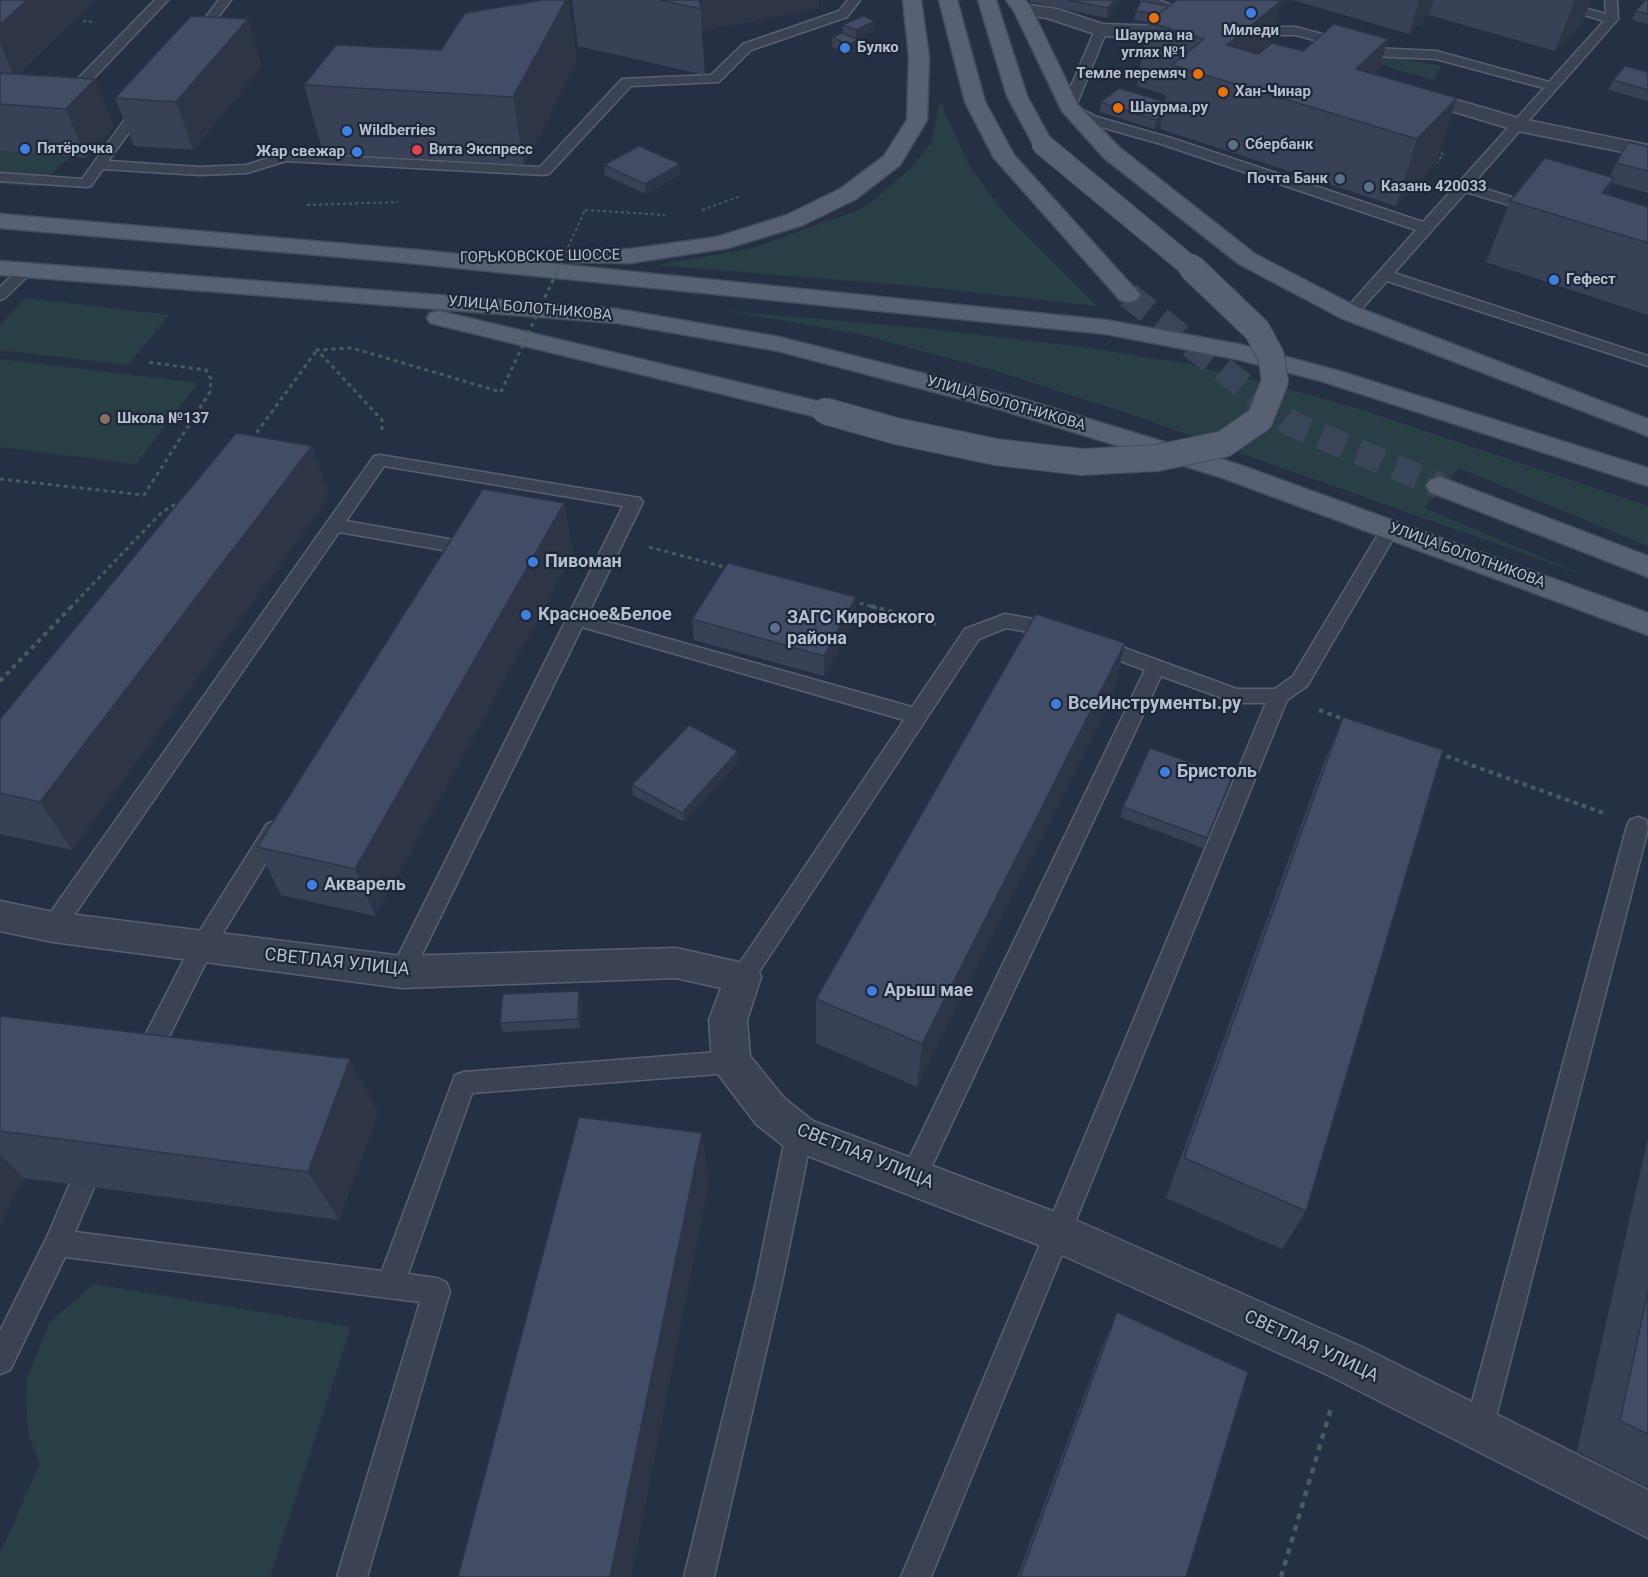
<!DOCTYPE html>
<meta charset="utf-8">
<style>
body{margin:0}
canvas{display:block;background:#253045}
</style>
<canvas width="1648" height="1577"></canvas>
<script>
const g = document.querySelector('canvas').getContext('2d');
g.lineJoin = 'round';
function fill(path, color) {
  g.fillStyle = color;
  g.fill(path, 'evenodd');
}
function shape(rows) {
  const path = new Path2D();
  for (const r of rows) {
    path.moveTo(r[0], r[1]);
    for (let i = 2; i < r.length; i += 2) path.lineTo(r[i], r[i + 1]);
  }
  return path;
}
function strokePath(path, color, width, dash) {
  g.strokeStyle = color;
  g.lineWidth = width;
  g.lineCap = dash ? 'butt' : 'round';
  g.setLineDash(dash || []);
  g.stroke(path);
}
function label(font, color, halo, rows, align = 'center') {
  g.font = font + ' Roboto,sans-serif';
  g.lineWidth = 4.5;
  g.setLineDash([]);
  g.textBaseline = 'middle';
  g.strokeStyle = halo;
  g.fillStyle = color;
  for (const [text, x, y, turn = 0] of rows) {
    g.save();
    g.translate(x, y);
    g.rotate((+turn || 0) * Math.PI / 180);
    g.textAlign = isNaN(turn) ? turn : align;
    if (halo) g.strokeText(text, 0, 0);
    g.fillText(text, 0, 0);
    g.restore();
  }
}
fill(shape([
 [1384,55,1441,66,1433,80,1375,63],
 [940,101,969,165,1003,212,1097,306,925,287,657,265,750,249,864,208,910,169,931,143],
 [0,151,70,157,36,187,0,184],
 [25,298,169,315,128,365,0,350,0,325],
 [729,311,920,328,1083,347,1188,364,1303,393,1366,411,1648,506,1648,546,1459,468,1424,508,1584,575,1130,414,996,371,859,334],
 [0,359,198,383,136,464,0,447],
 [94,1284,351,1327,270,1577,0,1577,0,1554,40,1463,28,1434,26,1381,49,1323]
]), '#273f45');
strokePath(shape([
 [1128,295,1292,424,1440,486]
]), '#3b4559', 26, [26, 14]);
const lane = shape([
 [155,0,168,0,71,102,61,102,61,96,155,0],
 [219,0,231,0,198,43,190,43,188,40,219,0],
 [848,0,860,0,847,17,751,50,719,82,631,86,549,174,544,175,286,161,247,173,200,175,103,169,91,186,86,187,0,181,0,173,82,179,138,101,143,100,150,104,108,161,200,167,246,165,285,153,540,167,622,79,711,75,743,44,839,11,848,0],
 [1141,0,1159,0,1189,12,1179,15,1141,0],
 [1534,0,1554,0,1606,14,1605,0,1617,0,1618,19,1472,185,1541,206,1543,209,1536,213,1466,192,1394,273,1648,356,1648,366,1387,281,1355,316,1345,316,1342,313,1345,310,1416,230,1161,144,1087,123,1062,107,1095,30,1105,27,1107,30,1076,106,1097,117,1171,138,1423,222,1544,88,1436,59,1372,56,1296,35,1247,35,1241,31,1247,27,1296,27,1373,48,1436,51,1549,82,1604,21,1534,0],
 [26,266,33,270,31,273,5,298,0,300,0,287,21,267,26,266],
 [380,455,640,498,643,502,587,616,912,707,965,629,1005,614,1056,623,1063,625,1066,630,1063,635,1056,637,1006,628,979,639,751,984,743,987,735,984,731,977,735,970,904,720,582,627,410,979,402,982,394,979,390,972,623,506,384,466,346,521,454,540,460,542,463,546,460,550,454,552,339,532,61,934,53,936,45,934,42,927,45,920,374,456,380,455],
 [1391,521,1400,527,1307,686,1287,700,931,1577,901,1577,1266,703,1236,703,1161,676,922,1187,913,1190,904,1187,900,1178,904,1169,1145,670,1090,650,1087,645,1090,640,1097,638,1237,689,1275,689,1293,676,1385,523,1391,521],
 [1638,817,1646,820,1648,829,1493,1428,1489,1438,1479,1442,1469,1438,1465,1428,1627,826,1630,820,1638,817],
 [275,821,283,824,286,830,210,954,153,1069,144,1072,135,1069,132,1061,194,940,267,824,275,821],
 [731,1051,740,1054,743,1062,740,1070,731,1073,472,1093,408,1274,437,1278,446,1282,450,1291,367,1577,337,1577,420,1302,65,1257,10,1370,0,1374,0,1331,48,1235,73,1176,82,1173,91,1176,95,1185,75,1232,382,1271,455,1075,464,1072,731,1051],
 [799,1122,808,1126,812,1134,782,1282,714,1577,684,1577,756,1282,786,1134,790,1126,799,1122]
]);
const street = shape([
 [1023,4,1057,9,1103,24,1192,27,1202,33,1192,39,1101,36,1047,18,1016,14,1014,10,1023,4],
 [1412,87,1522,119,1648,145,1648,157,1518,131,1405,97,1402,93,1405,89,1412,87],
 [0,901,53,912,402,956,676,948,756,966,761,977,747,1020,750,1056,784,1098,813,1121,1071,1218,1360,1346,1648,1490,1648,1538,1330,1376,1044,1247,785,1147,756,1124,718,1074,712,1062,709,1020,721,988,676,978,402,988,53,942,0,931,0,901]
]);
const primary = shape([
 [903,0,921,0,929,57,927,120,900,165,856,199,803,225,728,248,630,263,571,262,567,257,571,252,579,250,630,249,717,237,787,215,840,189,884,156,907,120,909,57,903,0],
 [939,0,957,0,985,102,1014,155,1136,290,1140,295,1136,300,1128,302,1120,300,994,158,965,102,939,0],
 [978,0,996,0,1027,96,1053,144,1049,148,1035,148,1007,96,978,0],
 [1006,0,1025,0,1030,6,1078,105,1120,148,1255,254,1359,308,1648,419,1648,436,1341,318,1239,264,1104,158,1062,111,1014,11,1006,0],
 [0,214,429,251,1106,320,1238,344,1339,371,1648,468,1648,486,1321,381,1236,359,1106,334,399,262,0,228,0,214],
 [0,261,617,309,779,337,1013,396,1240,465,1648,613,1648,635,1220,477,995,408,778,351,617,323,0,275,0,261],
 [439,311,825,403,834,405,838,411,834,417,825,419,430,323,427,318,430,313,439,311],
 [1440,477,1648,556,1648,577,1430,492,1426,486,1430,480,1440,477]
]);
strokePath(lane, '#586071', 3);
strokePath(street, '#586071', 3);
strokePath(primary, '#434b5d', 3);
strokePath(shape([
 [83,21,95,22],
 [1435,151,1443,154,1437,163],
 [307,205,398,202],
 [585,210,665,215],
 [702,210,741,196]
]), '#465c61', 2, [3, 3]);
strokePath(shape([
 [382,430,382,420,317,350,352,348,501,392],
 [252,439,317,350],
 [0,479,144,495,210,392,211,379,206,370,147,362],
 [649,547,728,568],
 [852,601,877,608],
 [70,608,162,512,183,500]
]), '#465c61', 3, [4, 4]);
strokePath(shape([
 [871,606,937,624],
 [0,681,72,606],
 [1319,710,1346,720],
 [1438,753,1606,814]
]), '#465c61', 4, [4.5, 4.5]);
strokePath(shape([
 [1281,1577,1332,1405]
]), '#465c61', 4.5, [6, 6]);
fill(lane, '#3a4254');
fill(street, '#3a4254');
fill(primary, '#586174');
const primaryBridgeFar1 = shape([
 [1042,144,1193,269]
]);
const primaryBridge = shape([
 [825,411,896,431,996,452,1082,462,1157,458,1224,444,1260,419,1275,381,1271,356,1257,330,1191,267]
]);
strokePath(primaryBridgeFar1, '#434b5d', 23, []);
strokePath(primaryBridge, '#434b5d', 28, []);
strokePath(shape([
 [558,269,585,210]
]), '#465c61', 2, [3, 3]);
strokePath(shape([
 [501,392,559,267]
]), '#465c61', 3, [4, 4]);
strokePath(primaryBridgeFar1, '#586174', 21);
strokePath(primaryBridge, '#586174', 26);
fill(shape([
 [0,0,94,0,18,74,95,79,114,127,86,158,0,151],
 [572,0,819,0,819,8,702,31,705,75,578,46],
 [1030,0,1121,0,1107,18,1030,2],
 [1177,0,1286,0,1280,5,1271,43,1457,98,1435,164,1396,206,1160,129,1161,124,1154,129,1100,112,1101,102,1165,102,1166,95,1137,86,1148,22,1134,20,1136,11,1169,6],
 [1293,0,1591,0,1582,23,1555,51,1429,15,1409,34],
 [1648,0,1648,24,1632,20,1636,11],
 [843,25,875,30,857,39,859,49,848,54,832,47,832,37,843,33],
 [577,61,524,165,323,153,304,85],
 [262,66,193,150,134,146,115,98],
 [1648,72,1648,101,1609,90,1613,80],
 [1648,147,1648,193,1612,183,1607,195,1648,207,1648,315,1486,262,1510,201,1610,176,1616,163],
 [604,165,681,174,646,194,605,175],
 [312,446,329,497,72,850,0,834,0,719],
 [564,503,573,554,375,916,281,895,257,847],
 [856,617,824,676,694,640,692,619],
 [1125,643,1113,694,917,1087,816,1043,816,999],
 [1343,717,1306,1211,1282,1249,1166,1198,1322,767],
 [738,751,739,761,684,822,633,795,632,785],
 [1229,787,1203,848,1120,817,1123,807],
 [582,1001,580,1028,503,1032,500,1023],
 [0,1016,350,1059,378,1112,339,1220,24,1178,0,1224],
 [1648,1138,1648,1487,1577,1451],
 [1117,1312,1186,1577,1017,1577,1102,1347]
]), '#394157');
fill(shape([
 [27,0,94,0,14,77,0,43,0,25],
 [566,0,569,0,577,61,524,165,513,97],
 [692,0,819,0,819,8,702,31,701,9],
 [1115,0,1121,0,1107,18,1108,8],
 [1271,0,1286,0,1280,5,1266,65,1227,45],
 [1419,0,1434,0,1429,15,1409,34],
 [1575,0,1591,0,1582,23,1555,51],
 [248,19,262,66,193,150,176,102],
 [875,21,875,30,856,40,856,30],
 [1388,39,1369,104,1356,69],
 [859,40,859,49,848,54,848,45],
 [95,79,114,127,86,158,66,109],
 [1457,98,1435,164,1396,206,1417,139],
 [1163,114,1161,124,1154,129,1156,120],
 [680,164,681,174,646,194,645,184],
 [1614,178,1593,226,1602,193],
 [312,446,329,497,72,850,40,802],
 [564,503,573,554,375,916,355,869],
 [856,597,856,617,824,676,824,656],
 [1125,643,1113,694,917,1087,922,1044],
 [738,751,739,761,684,822,682,813],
 [1232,777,1229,787,1203,848,1207,838],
 [579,991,582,1001,580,1028,578,1019],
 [350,1059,378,1112,339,1220,308,1172],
 [702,1133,709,1183,631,1577,610,1577],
 [0,1155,24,1178,0,1224]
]), '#2e3547');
const building = shape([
 [0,0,27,0,0,25,0,0],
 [543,0,566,0,513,97,304,85,336,45,441,50,465,13,543,0],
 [660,0,699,0,701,9,660,0],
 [1067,0,1115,0,1108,8,1067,0],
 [1177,0,1276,0,1281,1,1227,45,1258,54,1272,43,1303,51,1334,24,1388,39,1356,69,1457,98,1417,139,1172,65,1204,39,1148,22,1177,0],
 [1645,0,1648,0,1648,14,1636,11,1645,0],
 [1141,1,1169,6,1158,14,1136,11,1141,1],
 [191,16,248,19,176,102,115,98,191,16],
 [863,16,875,21,856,30,843,25,863,16],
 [843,33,859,40,848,45,832,37,843,33],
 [1625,66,1648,72,1648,90,1613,80,1625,66],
 [0,73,95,79,66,109,0,104,0,73],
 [1119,88,1165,102,1163,114,1156,120,1101,102,1119,88],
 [1628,142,1648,147,1648,171,1616,163,1628,142],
 [639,146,680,164,645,184,604,165,639,146],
 [1545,158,1614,178,1602,193,1648,207,1648,243,1510,201,1545,158],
 [236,433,312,446,40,802,0,793,0,719,236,433],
 [483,489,564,503,355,869,257,847,483,489],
 [728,563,856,597,824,656,692,619,728,563],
 [1036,614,1125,643,922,1044,816,999,1036,614],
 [1343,717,1443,750,1306,1211,1184,1158,1343,717],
 [689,725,738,751,682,813,632,785,689,725],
 [1150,748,1232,777,1207,838,1123,807,1150,748],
 [579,991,578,1019,500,1023,503,994,579,991],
 [0,1016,350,1059,308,1172,0,1131,0,1016],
 [579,1117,702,1133,610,1577,458,1577,579,1117],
 [1648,1291,1648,1434,1620,1421,1648,1291],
 [1117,1312,1248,1372,1186,1577,1020,1577,1117,1312]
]);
fill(building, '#424c65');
strokePath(building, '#2e3547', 1.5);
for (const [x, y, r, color] of [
 [1251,13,6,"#3f7fe0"],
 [1154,18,6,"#e8710a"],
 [845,48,6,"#3f7fe0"],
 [1198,74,6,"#e8710a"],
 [1223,92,6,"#e8710a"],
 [1118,108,6,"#e8710a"],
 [347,131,6,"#3f7fe0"],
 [1233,145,6,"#5c6f8a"],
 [25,149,6,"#3f7fe0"],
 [417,150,6,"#e0444e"],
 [357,152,6,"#3f7fe0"],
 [1340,179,6,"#5c6f8a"],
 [1369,187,6,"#5c6f8a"],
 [1554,280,6,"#3f7fe0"],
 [105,419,6,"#8d6e63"],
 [533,562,6,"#3f7fe0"],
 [526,615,6,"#3f7fe0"],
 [775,628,6,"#5c6f8a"],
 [1056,704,6,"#3f7fe0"],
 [1165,772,6,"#3f7fe0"],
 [312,885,6,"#3f7fe0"],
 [872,991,6,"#3f7fe0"]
]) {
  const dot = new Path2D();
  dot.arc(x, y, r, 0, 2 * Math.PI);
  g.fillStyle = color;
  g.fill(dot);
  strokePath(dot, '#1e2739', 2);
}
label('bold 15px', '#b7becd', '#1e2739', [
 ["Миледи",1251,31,"center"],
 ["Шаурма на",1154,36,"center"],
 ["углях №1",1154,53,"center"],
 ["Булко",857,48],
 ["Темле перемяч",1186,74,"right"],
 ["Хан-Чинар",1235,92],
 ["Шаурма.ру",1130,108],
 ["Wildberries",359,131],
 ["Сбербанк",1245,145],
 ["Пятёрочка",37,149],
 ["Вита Экспресс",429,150],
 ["Жар свежар",345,152,"right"],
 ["Почта Банк",1328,179,"right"],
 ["Казань 420033",1381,187],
 ["Гефест",1566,280],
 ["Школа №137",117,419]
], 'left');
label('15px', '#b7becd', '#1e2739', [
 ["ГОРЬКОВСКОЕ ШОССЕ",540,257,-1],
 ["УЛИЦА БОЛОТНИКОВА",530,309,5],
 ["УЛИЦА БОЛОТНИКОВА",1006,404,16],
 ["УЛИЦА БОЛОТНИКОВА",1467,556,20]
]);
label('bold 18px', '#b7becd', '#1e2739', [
 ["Пивоман",545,562],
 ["Красное&Белое",538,615],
 ["ЗАГС Кировского",787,618],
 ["района",787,639],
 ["ВсеИнструменты.ру",1068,704],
 ["Бристоль",1177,772],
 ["Акварель",324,885],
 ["Арыш мае",884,991]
], 'left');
label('18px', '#b7becd', '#1e2739', [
 ["СВЕТЛАЯ УЛИЦА",337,963,6],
 ["СВЕТЛАЯ УЛИЦА",865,1157,22],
 ["СВЕТЛАЯ УЛИЦА",1311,1347,25]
]);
</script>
